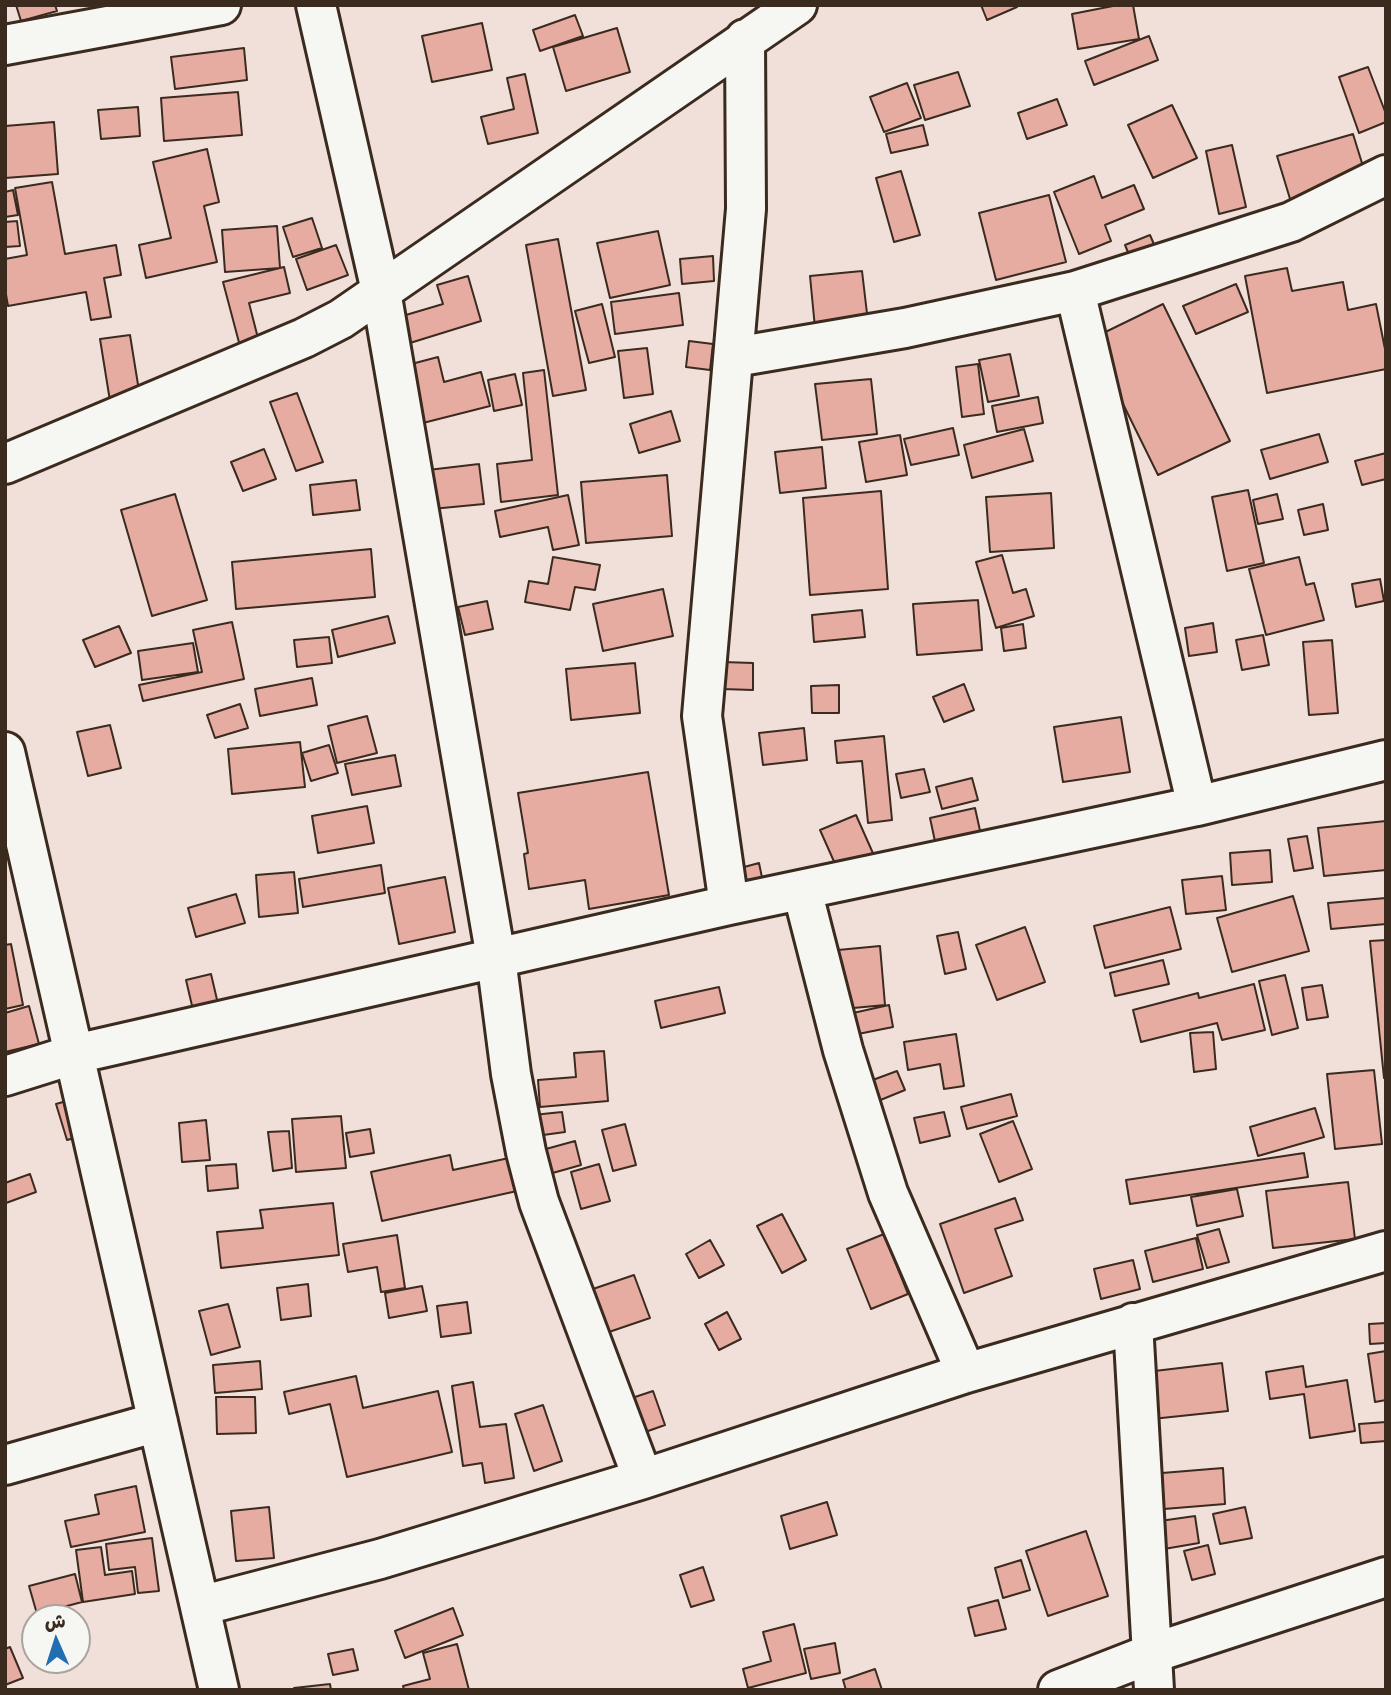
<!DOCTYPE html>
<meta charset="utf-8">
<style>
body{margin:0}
#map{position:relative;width:1391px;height:1695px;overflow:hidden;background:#f1e0da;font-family:"Playpen Sans","Playpen Sans Arabic",sans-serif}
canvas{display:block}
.frame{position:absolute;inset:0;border:7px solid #3b2a1e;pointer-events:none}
.north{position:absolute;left:21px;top:1604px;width:70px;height:70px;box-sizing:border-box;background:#f6f6f2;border:2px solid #aba49d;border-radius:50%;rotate:357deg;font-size:19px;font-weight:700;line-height:28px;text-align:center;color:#3b2a1e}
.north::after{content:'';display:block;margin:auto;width:24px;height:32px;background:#1f6fb2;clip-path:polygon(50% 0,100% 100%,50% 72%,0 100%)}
</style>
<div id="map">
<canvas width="1391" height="1695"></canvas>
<div class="frame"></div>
<div class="north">ش</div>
</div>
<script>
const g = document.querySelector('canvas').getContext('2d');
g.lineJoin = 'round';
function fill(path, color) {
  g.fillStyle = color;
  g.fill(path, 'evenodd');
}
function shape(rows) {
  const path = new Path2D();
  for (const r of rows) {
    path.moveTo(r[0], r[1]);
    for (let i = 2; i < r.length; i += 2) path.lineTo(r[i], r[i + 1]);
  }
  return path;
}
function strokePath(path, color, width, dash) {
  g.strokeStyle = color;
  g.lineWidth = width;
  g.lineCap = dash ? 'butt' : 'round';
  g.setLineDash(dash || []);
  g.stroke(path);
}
const building = shape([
 [16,5,55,5,57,11,21,21,16,5],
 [981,5,1016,5,1017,7,987,20,981,5],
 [1118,5,1133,5,1139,39,1078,49,1072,14,1118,5],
 [575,15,583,36,540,51,533,30,575,15],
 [482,23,492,70,432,82,422,36,482,23],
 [617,28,630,72,566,91,553,47,617,28],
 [1149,36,1158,60,1094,85,1085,61,1149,36],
 [244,48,247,80,175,89,171,57,244,48],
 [1368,67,1386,114,1386,122,1359,133,1339,77,1368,67],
 [958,72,970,106,925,120,914,85,958,72],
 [525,74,538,133,488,144,481,117,514,109,507,78,525,74],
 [907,83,921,118,884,132,870,97,907,83],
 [238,92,242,135,164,141,161,98,238,92],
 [1057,99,1067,125,1027,139,1018,113,1057,99],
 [1172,105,1197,158,1153,178,1128,125,1172,105],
 [138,107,140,136,101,139,98,110,138,107],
 [54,122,58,174,5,178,5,126,54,122],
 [923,125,928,145,891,153,886,134,923,125],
 [1353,134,1370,189,1294,212,1277,156,1353,134],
 [1232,145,1246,207,1219,214,1206,151,1232,145],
 [207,149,219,202,204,206,217,262,146,278,139,245,171,238,153,162,207,149],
 [901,171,920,235,894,242,876,178,901,171],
 [1094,176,1102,198,1134,185,1144,209,1105,225,1111,241,1079,254,1054,192,1094,176],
 [52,182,65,254,116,245,121,275,104,278,111,317,91,320,86,292,8,306,5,289,5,259,27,255,15,188,52,182],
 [13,190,18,215,5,217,5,192,13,190],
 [1049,195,1066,262,996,280,979,213,1049,195],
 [312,218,322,248,293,257,283,227,312,218],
 [17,221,20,246,5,247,5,222,17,221],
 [277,226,280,268,225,272,222,230,277,226],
 [658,231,670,285,610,298,597,243,658,231],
 [1150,235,1162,263,1137,274,1125,245,1150,235],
 [558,239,586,390,553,396,526,245,558,239],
 [336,245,348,275,307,290,296,259,336,245],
 [713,256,714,281,682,284,680,259,713,256],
 [284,267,290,293,249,303,260,346,241,350,223,282,284,267],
 [1287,268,1292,291,1343,282,1348,310,1376,304,1386,354,1386,369,1267,393,1245,276,1287,268],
 [862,271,868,322,815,328,810,276,862,271],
 [468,276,481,321,397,347,389,320,443,304,437,285,468,276],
 [1236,284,1248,312,1196,334,1183,306,1236,284],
 [679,293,683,325,615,334,611,302,679,293],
 [602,304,615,357,589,363,575,311,602,304],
 [1163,304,1230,441,1158,475,1091,339,1163,304],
 [130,335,140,397,110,401,100,339,130,335],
 [689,341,713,344,710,370,686,367,689,341],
 [647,348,653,394,624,398,618,351,647,348],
 [1010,354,1019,396,988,402,979,360,1010,354],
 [438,357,444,382,481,372,490,406,415,425,400,367,438,357],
 [978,364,984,414,962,417,956,367,978,364],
 [544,370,558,495,501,502,497,464,532,460,523,373,544,370],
 [515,374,522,405,494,411,488,380,515,374],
 [871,379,877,434,822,440,815,384,871,379],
 [297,393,323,462,296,471,270,402,297,393],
 [1038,397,1043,423,997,432,992,406,1038,397],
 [671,411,680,441,639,453,630,424,671,411],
 [953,428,959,455,911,465,904,439,953,428],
 [1024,429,1033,461,972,478,964,445,1024,429],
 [1319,434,1328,462,1270,479,1261,450,1319,434],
 [900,435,907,475,866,482,859,442,900,435],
 [822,447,826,488,780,493,775,452,822,447],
 [264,449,276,479,243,491,231,462,264,449],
 [1386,453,1386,479,1362,485,1355,461,1386,453],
 [479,464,484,504,432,509,428,470,479,464],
 [667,475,672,536,586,543,581,482,667,475],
 [356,480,360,510,313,515,310,485,356,480],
 [1248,490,1264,563,1227,571,1212,497,1248,490],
 [881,491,888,589,810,595,803,498,881,491],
 [1051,493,1054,548,990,552,986,497,1051,493],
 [175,494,207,600,152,616,121,510,175,494],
 [1277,494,1283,519,1258,524,1253,500,1277,494],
 [568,495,579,545,553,550,548,527,500,537,495,511,568,495],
 [1323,504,1328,530,1304,535,1298,510,1323,504],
 [371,549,375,597,236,609,232,562,371,549],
 [1002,555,1013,593,1026,589,1034,616,996,628,976,562,1002,555],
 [553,557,600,565,595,590,575,587,570,610,525,602,529,581,548,584,553,557],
 [1299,557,1306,585,1314,583,1324,620,1266,635,1249,569,1299,557],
 [1380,579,1384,601,1356,607,1352,584,1380,579],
 [663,589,673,636,603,651,593,604,663,589],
 [978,600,982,650,917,655,913,604,978,600],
 [487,601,493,629,465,635,458,607,487,601],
 [862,610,865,637,814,642,812,615,862,610],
 [388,616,395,643,338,657,332,630,388,616],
 [232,622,244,679,143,701,139,685,202,672,193,630,232,622],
 [1213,623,1217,652,1189,656,1185,628,1213,623],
 [1023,624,1026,648,1004,651,1001,628,1023,624],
 [119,626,131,653,95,667,83,640,119,626],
 [1263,635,1269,665,1242,670,1236,640,1263,635],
 [329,637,332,663,297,667,294,640,329,637],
 [1332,640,1338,713,1309,715,1303,642,1332,640],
 [193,643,198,672,142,680,138,651,193,643],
 [723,662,753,663,753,690,722,689,723,662],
 [635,663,640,713,571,720,566,669,635,663],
 [312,678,317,705,260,716,255,689,312,678],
 [964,684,974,710,944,722,933,697,964,684],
 [839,685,839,713,812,713,811,686,839,685],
 [240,704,248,728,215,738,207,715,240,704],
 [367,716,377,753,337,763,328,726,367,716],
 [1121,717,1130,772,1063,782,1054,727,1121,717],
 [110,725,121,768,88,776,77,732,110,725],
 [804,728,807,760,763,765,759,733,804,728],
 [884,736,892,820,868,823,862,761,837,763,835,741,884,736],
 [300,742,305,787,232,794,228,749,300,742],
 [329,745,338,773,311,781,302,753,329,745],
 [395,755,401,786,352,795,345,764,395,755],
 [924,769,930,792,901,798,896,774,924,769],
 [648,772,669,895,589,909,585,880,529,889,524,854,528,853,518,793,648,772],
 [972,778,978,800,942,809,936,787,972,778],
 [367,806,374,843,318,853,312,816,367,806],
 [975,808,981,835,936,846,930,818,975,808],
 [856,815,876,860,840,875,820,830,856,815],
 [1386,821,1386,870,1324,876,1318,828,1386,821],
 [1307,836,1313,868,1294,871,1288,839,1307,836],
 [1270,850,1272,882,1232,885,1230,853,1270,850],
 [759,863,765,892,739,899,733,870,759,863],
 [381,865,385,893,303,907,299,879,381,865],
 [294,872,298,913,259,917,256,875,294,872],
 [1222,876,1226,910,1186,914,1182,880,1222,876],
 [445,877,455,932,399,944,388,888,445,877],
 [236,894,245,923,196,937,188,908,236,894],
 [1293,896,1309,951,1232,972,1217,918,1293,896],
 [1386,898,1386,924,1331,929,1328,903,1386,898],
 [1170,907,1181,949,1105,968,1094,926,1170,907],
 [1025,927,1045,982,997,1000,976,945,1025,927],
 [958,932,966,969,945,974,937,936,958,932],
 [1386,940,1386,1077,1384,1078,1370,941,1386,940],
 [11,944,23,1005,5,1009,5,945,11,944],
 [880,946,885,1005,843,1009,838,950,880,946],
 [1163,960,1169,984,1115,996,1110,973,1163,960],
 [211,974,222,1021,197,1027,186,980,211,974],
 [1285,975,1298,1028,1272,1035,1259,981,1285,975],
 [1254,984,1265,1030,1222,1040,1217,1023,1141,1042,1133,1010,1198,993,1199,998,1254,984],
 [1322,985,1328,1017,1307,1020,1302,988,1322,985],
 [719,987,725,1013,661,1028,655,1001,719,987],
 [889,1005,893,1027,848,1036,844,1015,889,1005],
 [29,1006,39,1044,5,1052,5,1013,29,1006],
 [1213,1032,1216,1069,1194,1072,1190,1033,1213,1032],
 [956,1034,964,1086,944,1089,940,1064,908,1070,904,1042,956,1034],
 [604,1051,608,1101,540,1107,538,1080,576,1077,574,1053,604,1051],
 [1374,1070,1382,1144,1335,1149,1327,1074,1374,1070],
 [897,1071,905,1090,878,1101,870,1081,897,1071],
 [1011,1094,1017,1116,967,1129,961,1107,1011,1094],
 [70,1100,82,1136,67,1140,56,1104,70,1100],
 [1315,1108,1324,1137,1258,1156,1250,1127,1315,1108],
 [562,1112,565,1132,536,1136,533,1115,562,1112],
 [944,1112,950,1136,920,1143,914,1118,944,1112],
 [341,1116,346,1168,296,1172,292,1119,341,1116],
 [206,1120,210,1160,182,1162,179,1123,206,1120],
 [1013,1121,1032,1169,999,1182,980,1134,1013,1121],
 [625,1124,636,1165,613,1171,602,1130,625,1124],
 [370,1129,374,1153,350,1157,346,1133,370,1129],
 [289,1131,292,1168,273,1171,268,1132,289,1131],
 [575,1141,581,1165,542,1176,535,1152,575,1141],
 [1304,1153,1308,1177,1130,1204,1126,1180,1304,1153],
 [450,1155,453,1170,509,1158,517,1191,382,1221,371,1172,450,1155],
 [236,1164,238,1188,208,1191,206,1166,236,1164],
 [599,1164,610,1201,581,1209,571,1172,599,1164],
 [30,1174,36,1192,6,1203,5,1183,30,1174],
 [1348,1182,1355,1239,1273,1248,1266,1191,1348,1182],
 [1237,1189,1243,1216,1197,1226,1191,1197,1237,1189],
 [1015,1198,1023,1220,995,1229,1012,1276,964,1293,940,1224,1015,1198],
 [333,1203,339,1255,221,1268,217,1232,263,1228,260,1210,333,1203],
 [782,1214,806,1260,782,1273,757,1226,782,1214],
 [1219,1229,1229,1262,1207,1268,1197,1235,1219,1229],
 [884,1234,908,1294,871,1309,847,1249,884,1234],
 [397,1235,405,1288,381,1292,377,1267,348,1272,343,1244,397,1235],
 [1196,1238,1203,1269,1153,1282,1145,1251,1196,1238],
 [710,1240,724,1265,699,1278,686,1254,710,1240],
 [1133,1260,1140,1289,1101,1299,1094,1269,1133,1260],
 [634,1275,650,1318,606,1333,590,1290,634,1275],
 [308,1284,311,1316,281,1320,277,1288,308,1284],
 [422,1286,427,1311,389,1318,385,1293,422,1286],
 [467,1302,471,1333,441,1337,437,1306,467,1302],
 [228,1304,240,1347,211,1355,199,1311,228,1304],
 [727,1312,741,1339,719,1350,705,1324,727,1312],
 [1386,1323,1386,1343,1370,1344,1369,1324,1386,1323],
 [1386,1351,1386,1400,1375,1402,1368,1354,1386,1351],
 [260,1361,262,1389,215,1393,213,1365,260,1361],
 [1222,1363,1228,1411,1152,1419,1146,1372,1222,1363],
 [1303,1366,1306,1387,1347,1380,1355,1431,1310,1438,1304,1394,1270,1399,1266,1372,1303,1366],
 [356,1376,363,1408,438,1391,452,1452,347,1477,330,1404,289,1414,284,1392,356,1376],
 [473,1382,480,1427,506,1424,514,1478,485,1483,482,1463,463,1466,452,1386,473,1382],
 [653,1391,665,1425,634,1436,623,1401,653,1391],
 [216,1397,255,1397,256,1433,217,1434,216,1397],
 [543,1405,562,1461,534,1471,515,1414,543,1405],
 [1386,1422,1386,1441,1361,1443,1359,1424,1386,1422],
 [1223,1468,1225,1504,1164,1509,1162,1473,1223,1468],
 [136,1486,145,1532,71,1547,65,1521,99,1514,95,1495,136,1486],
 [827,1502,837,1535,790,1549,781,1516,827,1502],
 [269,1507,274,1558,236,1561,231,1511,269,1507],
 [1245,1507,1252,1538,1220,1544,1213,1514,1245,1507],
 [1195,1516,1199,1543,1164,1549,1160,1521,1195,1516],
 [1086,1531,1108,1596,1048,1616,1026,1551,1086,1531],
 [152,1538,159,1591,138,1593,135,1567,109,1570,106,1544,152,1538],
 [1208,1545,1215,1574,1192,1580,1184,1551,1208,1545],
 [101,1547,105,1575,132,1571,135,1594,83,1602,76,1550,101,1547],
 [1021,1560,1030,1590,1003,1598,995,1568,1021,1560],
 [703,1567,714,1600,691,1607,680,1575,703,1567],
 [75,1574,82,1602,37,1614,29,1586,75,1574],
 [998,1600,1006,1629,975,1636,968,1608,998,1600],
 [453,1608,463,1635,405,1658,395,1631,453,1608],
 [794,1624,806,1673,748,1688,743,1669,771,1661,763,1632,794,1624],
 [835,1643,840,1673,811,1679,804,1649,835,1643],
 [457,1644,469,1690,404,1690,403,1686,430,1679,423,1653,457,1644],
 [10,1647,23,1678,5,1685,5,1649,10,1647],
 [353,1649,358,1670,333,1675,328,1654,353,1649],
 [875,1669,882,1690,846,1690,843,1680,875,1669],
 [330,1684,331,1690,294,1690,294,1688,330,1684]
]);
fill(building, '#e6aca2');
strokePath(building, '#3b2a1e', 2);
const minor = shape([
 [316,5,381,291,496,958,511,1074,526,1152,539,1202,643,1479],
 [5,45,221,5],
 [1075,291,1197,806],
 [735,357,905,328,1075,291,1291,222,1386,175],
 [5,464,304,338,341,319,797,5],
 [5,752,219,1690],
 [802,890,843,1050,888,1193,966,1373],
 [729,905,702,716,746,209,745,39],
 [5,1076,75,1054,496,958,729,905,1197,806,1386,760],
 [1133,1323,1154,1690],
 [5,1465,158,1422],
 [200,1606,380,1559,643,1479,966,1373,1386,1251],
 [1058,1690,1153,1653,1386,1577]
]);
strokePath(minor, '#3b2a1e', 44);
strokePath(minor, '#f6f6f2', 38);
</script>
